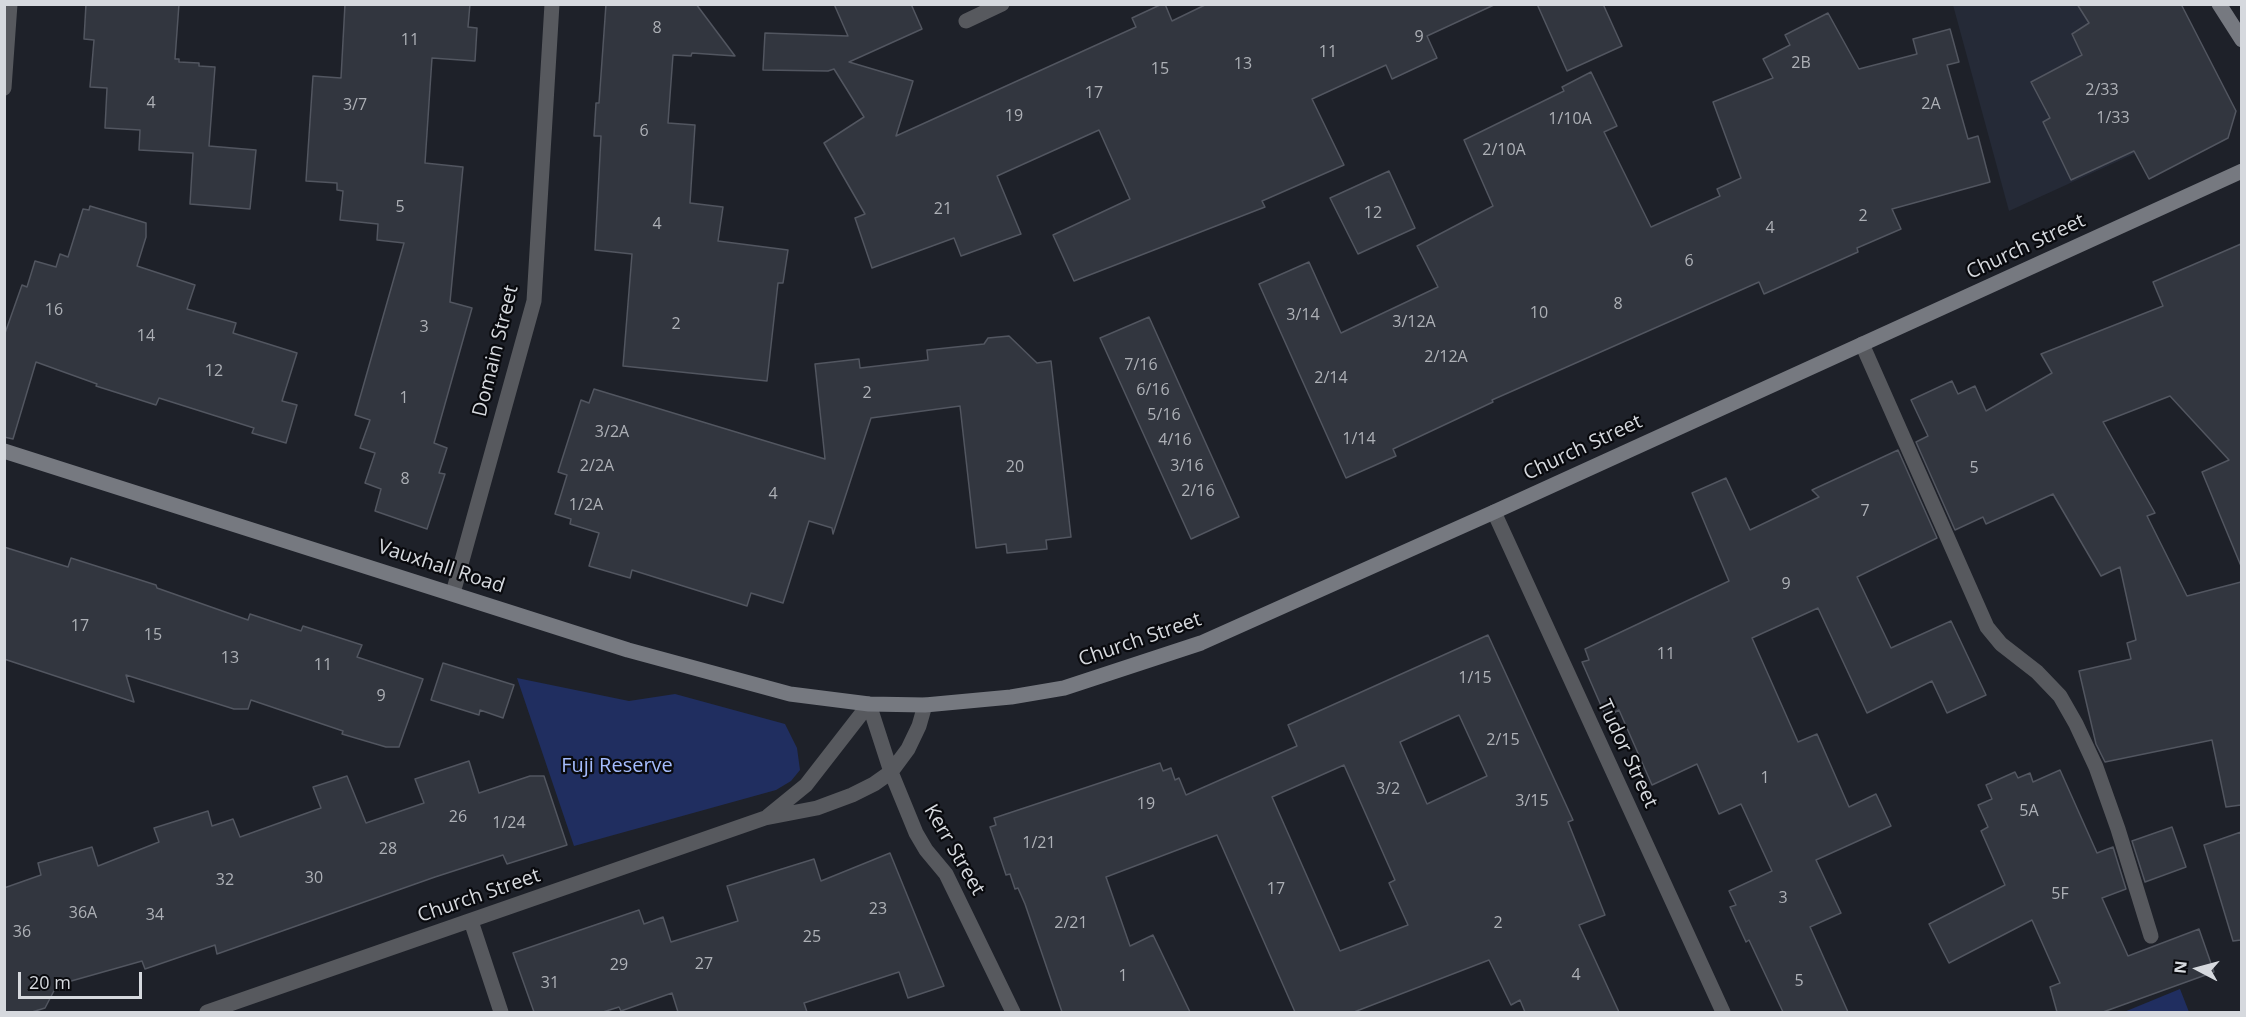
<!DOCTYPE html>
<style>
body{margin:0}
#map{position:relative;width:2246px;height:1017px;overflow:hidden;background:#1e2129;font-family:"Open Sans",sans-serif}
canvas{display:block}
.frame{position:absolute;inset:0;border:6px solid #d6d9de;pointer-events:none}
.north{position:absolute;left:2168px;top:939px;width:60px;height:60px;-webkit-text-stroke:4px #090a0e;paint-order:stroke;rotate:276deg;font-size:16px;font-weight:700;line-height:24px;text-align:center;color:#d6d9de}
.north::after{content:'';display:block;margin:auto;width:21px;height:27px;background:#d6d9de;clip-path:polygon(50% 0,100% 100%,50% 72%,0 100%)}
.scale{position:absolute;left:18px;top:972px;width:124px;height:27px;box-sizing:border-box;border:3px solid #d6d9de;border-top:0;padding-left:8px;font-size:18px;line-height:21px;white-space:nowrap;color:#d6d9de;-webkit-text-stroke:4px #090a0e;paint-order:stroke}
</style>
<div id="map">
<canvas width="2246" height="1017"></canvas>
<div class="frame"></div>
<div class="north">N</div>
<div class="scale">20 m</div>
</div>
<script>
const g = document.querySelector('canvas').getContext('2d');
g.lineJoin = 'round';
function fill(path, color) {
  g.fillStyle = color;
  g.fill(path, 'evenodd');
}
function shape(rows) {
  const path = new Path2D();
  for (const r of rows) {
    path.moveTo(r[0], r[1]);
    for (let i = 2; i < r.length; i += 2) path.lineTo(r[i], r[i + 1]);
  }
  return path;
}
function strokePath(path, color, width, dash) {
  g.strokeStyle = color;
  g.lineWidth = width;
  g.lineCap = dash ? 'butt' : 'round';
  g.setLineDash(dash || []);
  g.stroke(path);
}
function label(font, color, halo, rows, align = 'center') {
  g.font = font + ' "Open Sans",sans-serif';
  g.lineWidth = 4.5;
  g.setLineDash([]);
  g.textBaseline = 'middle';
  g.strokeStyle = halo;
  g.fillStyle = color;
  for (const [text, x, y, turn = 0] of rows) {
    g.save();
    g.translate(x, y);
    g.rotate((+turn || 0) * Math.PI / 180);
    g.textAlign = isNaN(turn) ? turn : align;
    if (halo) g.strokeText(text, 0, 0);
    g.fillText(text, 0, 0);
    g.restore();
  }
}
fill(shape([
 [1953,5,2154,5,2217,116,2009,211]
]), '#252a37');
fill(shape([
 [517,678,629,701,675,694,785,724,797,748,800,770,791,781,776,790,574,846],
 [2180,989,2189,1012,2124,1012]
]), '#202e60');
const building = shape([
 [86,4,179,4,175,59,179,59,179,62,199,63,199,66,215,67,209,146,256,150,250,209,190,204,193,153,139,150,140,130,105,128,107,88,90,87,94,40,84,39,86,4],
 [345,4,470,4,468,27,477,28,475,61,432,58,425,163,463,167,450,302,472,308,434,443,447,448,439,473,445,474,427,529,375,511,381,489,365,483,375,453,360,448,370,420,355,415,404,243,377,240,378,224,340,220,343,191,337,190,337,183,306,181,313,76,341,78,345,4],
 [606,4,696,4,735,56,692,53,691,56,673,55,668,123,695,125,690,203,723,207,718,241,788,250,783,283,778,283,767,381,623,366,632,254,595,250,601,136,594,136,596,103,599,103,606,4],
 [834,4,911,4,922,29,849,62,913,81,896,136,1136,27,1132,18,1162,4,1165,4,1172,21,1207,4,1496,4,1427,36,1437,58,1392,79,1386,65,1312,99,1344,165,1262,201,1265,207,1074,281,1053,235,1130,199,1099,130,997,176,1021,234,961,256,954,238,872,268,855,218,865,214,824,143,864,117,834,69,828,71,763,70,765,33,848,36,834,4],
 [1537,4,1603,4,1622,46,1567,71,1537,4],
 [2077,4,2181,4,2236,111,2228,138,2149,179,2134,151,2071,180,2043,122,2050,118,2031,82,2082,55,2072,34,2089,23,2077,4],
 [1828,13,1859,69,1917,54,1913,39,1950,29,1959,62,1947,65,1968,139,1978,136,1990,182,1892,209,1901,229,1857,248,1858,252,1764,294,1759,282,1492,400,1493,402,1393,449,1396,456,1346,478,1259,284,1309,262,1341,333,1438,287,1417,246,1493,206,1464,140,1564,91,1562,87,1591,72,1617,126,1604,132,1651,227,1720,196,1717,189,1741,178,1713,102,1773,78,1763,59,1790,45,1785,35,1828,13],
 [1389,171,1415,228,1358,254,1330,198,1389,171],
 [90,206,146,223,146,237,137,266,195,285,187,309,236,323,233,333,297,353,282,401,297,405,286,443,252,433,254,428,159,398,156,405,96,386,97,384,36,362,13,439,4,437,4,336,22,285,27,287,35,261,56,267,60,254,68,257,83,209,89,210,90,206],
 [2241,244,2241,566,2202,472,2229,460,2170,396,2103,422,2155,513,2147,516,2187,596,2241,582,2241,805,2226,807,2212,740,2105,762,2096,744,2079,671,2131,659,2127,643,2136,640,2120,567,2101,576,2053,494,1986,524,1983,517,1955,530,1916,442,1928,436,1911,400,1952,381,1958,394,1975,386,1986,411,2052,373,2041,354,2163,306,2153,282,2241,244],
 [1149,317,1239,517,1191,539,1100,338,1149,317],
 [1009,336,1037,363,1051,361,1071,537,1046,540,1047,549,1007,553,1006,544,976,548,960,406,871,418,833,534,832,528,809,521,783,603,751,593,747,606,632,570,630,578,589,566,599,533,570,524,571,519,555,514,567,475,558,472,581,400,589,403,594,389,825,459,815,364,859,359,860,368,928,360,927,350,984,344,988,338,1009,336],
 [1898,450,1937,538,1857,577,1891,648,1951,621,1986,695,1947,713,1932,681,1867,713,1818,608,1752,638,1798,742,1817,734,1849,807,1876,794,1891,826,1816,860,1841,913,1810,927,1848,1012,1783,1012,1749,940,1746,942,1730,907,1736,905,1729,891,1772,871,1741,804,1719,814,1697,764,1652,785,1619,710,1606,717,1582,662,1589,660,1585,649,1729,581,1692,493,1726,478,1750,530,1819,497,1812,490,1898,450],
 [4,547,68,567,71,558,156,585,157,588,248,620,250,614,301,631,303,626,362,645,357,657,423,679,399,747,386,747,342,734,343,731,251,700,248,709,234,709,126,675,134,702,4,659,4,547],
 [1488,635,1573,820,1568,822,1605,915,1579,925,1619,1012,1525,1012,1520,1000,1511,1005,1489,960,1354,1012,1295,1012,1217,835,1106,877,1130,946,1153,935,1190,1012,1062,1012,1025,904,1018,888,1015,889,1010,874,1006,875,990,827,996,825,994,818,1160,763,1163,771,1171,768,1175,780,1179,778,1186,795,1297,746,1288,725,1488,635],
 [1459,715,1487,776,1427,804,1400,742,1459,715],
 [1344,765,1395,880,1389,883,1408,925,1340,951,1272,797,1344,765],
 [443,663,514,685,503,718,480,710,479,715,431,700,443,663],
 [469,761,479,793,530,776,544,776,567,845,507,864,503,855,435,877,217,954,215,945,145,969,142,961,57,985,45,1008,32,1012,4,1012,4,888,41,875,38,863,92,847,98,866,159,842,154,828,208,811,212,826,233,819,240,837,321,808,313,787,347,776,366,823,424,803,415,779,469,761],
 [2060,770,2097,853,2113,847,2126,889,2102,898,2128,956,2199,929,2214,972,2103,1012,2057,1012,2050,987,2060,983,2032,920,1949,963,1929,924,2005,885,1981,831,1988,827,1978,805,1992,799,1986,785,2015,772,2018,778,2030,773,2033,782,2060,770],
 [2172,827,2186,867,2145,882,2132,841,2172,827],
 [2241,832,2241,940,2233,941,2204,845,2241,832],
 [890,853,944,986,908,998,899,972,804,1003,807,1012,678,1012,672,993,621,1011,619,1007,603,1012,534,1012,513,953,639,910,644,924,663,917,671,942,738,921,727,886,814,859,821,881,890,853]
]);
fill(building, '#32363f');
strokePath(building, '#525660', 1.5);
strokePath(shape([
 [1862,344,1987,627,2001,644,2037,672,2060,696,2076,724,2096,767,2118,829,2151,936]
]), '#57595e', 15);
strokePath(shape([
 [966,21,1002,4],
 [4,88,10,4],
 [1494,512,1723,1012],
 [453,593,534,301,552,4],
 [869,704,891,772,916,833,926,850,946,874,1013,1012],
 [768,816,806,785,869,704],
 [471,921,501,1012],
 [207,1012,765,818,817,808,852,795,874,784,891,772,908,749,919,726,925,705]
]), '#57595e', 15);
strokePath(shape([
 [2219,4,2242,40],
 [4,451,628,650,790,694,869,704,925,705,1011,697,1064,688,1201,643,1494,512,2242,171]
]), '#767980', 15);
label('16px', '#adb0b6', null, [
 ["8",657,28],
 ["9",1419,37],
 ["11",410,40],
 ["11",1328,52],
 ["2B",1801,63],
 ["13",1243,64],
 ["15",1160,69],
 ["2/33",2102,90],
 ["17",1094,93],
 ["4",151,103],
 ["2A",1931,104],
 ["3/7",355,105],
 ["19",1014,116],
 ["1/33",2113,118],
 ["1/10A",1570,119],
 ["6",644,131],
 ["2/10A",1504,150],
 ["5",400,207],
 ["21",943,209],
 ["12",1373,213],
 ["2",1863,216],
 ["4",657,224],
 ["4",1770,228],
 ["6",1689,261],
 ["8",1618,304],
 ["16",54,310],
 ["10",1539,313],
 ["3/14",1303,315],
 ["3/12A",1414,322],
 ["2",676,324],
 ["3",424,327],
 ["14",146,336],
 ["2/12A",1446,357],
 ["7/16",1141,365],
 ["12",214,371],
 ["2/14",1331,378],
 ["6/16",1153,390],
 ["2",867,393],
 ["1",404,398],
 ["5/16",1164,415],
 ["3/2A",612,432],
 ["1/14",1359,439],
 ["4/16",1175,440],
 ["2/2A",597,466],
 ["3/16",1187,466],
 ["20",1015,467],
 ["5",1974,468],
 ["8",405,479],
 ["2/16",1198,491],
 ["4",773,494],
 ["1/2A",586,505],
 ["7",1865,511],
 ["9",1786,584],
 ["17",80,626],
 ["15",153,635],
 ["11",1666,654],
 ["13",230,658],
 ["11",323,665],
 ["1/15",1475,678],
 ["9",381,696],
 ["2/15",1503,740],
 ["1",1765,778],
 ["3/2",1388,789],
 ["3/15",1532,801],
 ["19",1146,804],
 ["5A",2029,811],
 ["26",458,817],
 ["1/24",509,823],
 ["1/21",1039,843],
 ["28",388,849],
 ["30",314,878],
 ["32",225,880],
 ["17",1276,889],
 ["5F",2060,894],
 ["3",1783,898],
 ["23",878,909],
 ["36A",83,913],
 ["34",155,915],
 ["2/21",1071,923],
 ["2",1498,923],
 ["36",22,932],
 ["25",812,937],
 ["27",704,964],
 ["29",619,965],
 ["4",1576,975],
 ["1",1123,976],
 ["5",1799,981],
 ["31",550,983]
]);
label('20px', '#d6d9de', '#090a0e', [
 ["Church Street",2026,247,-25],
 ["Domain Street",496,351,-76],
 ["Church Street",1583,448,-25],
 ["Vauxhall Road",441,567,18],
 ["Church Street",1140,640,-19],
 ["Tudor Street",1627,754,65],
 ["Kerr Street",954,850,60],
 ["Church Street",479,896,-19]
]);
label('20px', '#a5bcfc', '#090a0e', [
 ["Fuji Reserve",617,766]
]);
</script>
